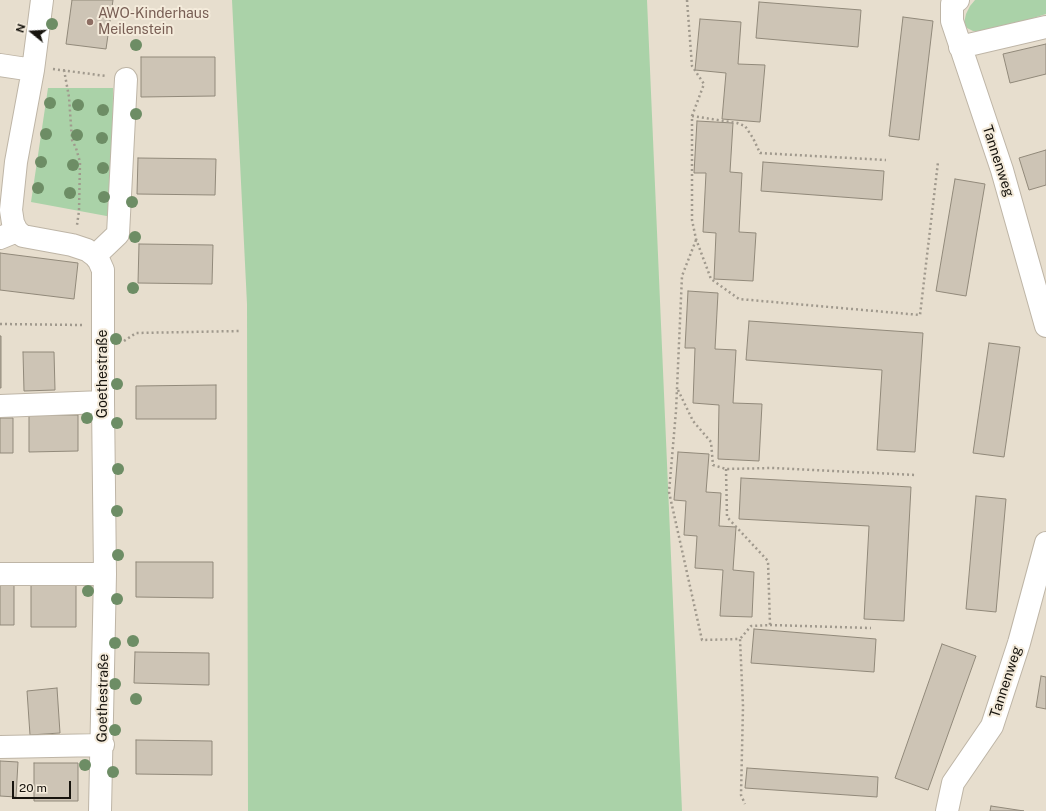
<!DOCTYPE html>
<meta charset="utf-8">
<style>
body{margin:0}
#map{position:relative;width:1046px;height:811px;overflow:hidden;background:#e7dece;font-family:"Public Sans",sans-serif}
canvas{display:block}
.north{position:absolute;left:12px;top:12px;width:40px;height:40px;-webkit-text-stroke:3px #f4ebdb;paint-order:stroke;rotate:288deg;font-size:11px;font-weight:700;line-height:16px;text-align:center;color:#17140e}
.north::after{content:'';display:block;margin:auto;width:14px;height:18px;background:#17140e;clip-path:polygon(50% 0,100% 100%,50% 72%,0 100%)}
.scale{position:absolute;left:12px;top:781px;width:59px;height:18px;box-sizing:border-box;border:2px solid #17140e;border-top:0;padding-left:5px;font-size:12px;line-height:14px;white-space:nowrap;color:#17140e;-webkit-text-stroke:3px #f4ebdb;paint-order:stroke}
</style>
<div id="map">
<canvas width="1046" height="811"></canvas>
<div class="north">N</div>
<div class="scale">20 m</div>
</div>
<script>
const g = document.querySelector('canvas').getContext('2d');
g.lineJoin = 'round';
function fill(path, color) {
  g.fillStyle = color;
  g.fill(path, 'evenodd');
}
function shape(rows) {
  const path = new Path2D();
  for (const r of rows) {
    path.moveTo(r[0], r[1]);
    for (let i = 2; i < r.length; i += 2) path.lineTo(r[i], r[i + 1]);
  }
  return path;
}
function strokePath(path, color, width, dash) {
  g.strokeStyle = color;
  g.lineWidth = width;
  g.lineCap = dash ? 'butt' : 'round';
  g.setLineDash(dash || []);
  g.stroke(path);
}
function label(font, color, halo, rows, align = 'center') {
  g.font = font + ' "Public Sans",sans-serif';
  g.lineWidth = 4;
  g.setLineDash([]);
  g.textBaseline = 'middle';
  g.strokeStyle = halo;
  g.fillStyle = color;
  for (const [text, x, y, turn = 0] of rows) {
    g.save();
    g.translate(x, y);
    g.rotate((+turn || 0) * Math.PI / 180);
    g.textAlign = isNaN(turn) ? turn : align;
    if (halo) g.strokeText(text, 0, 0);
    g.fillText(text, 0, 0);
    g.restore();
  }
}
fill(shape([
 [232,0,647,0,682,811,248,811,247,304],
 [975,0,1046,0,1046,14,992,31,973,31,967,28,964,23,966,14,970,6],
 [48,88,113,88,112,217,31,202]
]), '#aad2a8');
const building = shape([
 [72,0,113,0,106,49,66,44,72,0],
 [759,2,861,10,858,47,756,38,759,2],
 [903,17,933,21,919,140,889,136,903,17],
 [700,19,741,22,738,64,765,65,760,122,722,119,726,73,695,70,700,19],
 [1046,44,1046,74,1010,83,1003,54,1046,44],
 [141,57,215,57,215,96,141,97,141,57],
 [697,121,733,123,730,172,742,173,739,232,756,233,753,281,714,279,716,233,703,232,706,173,694,173,697,121],
 [1046,150,1046,185,1029,190,1019,158,1046,150],
 [138,158,216,159,215,195,137,194,138,158],
 [763,162,884,171,882,200,761,191,763,162],
 [955,179,985,184,966,296,936,291,955,179],
 [139,244,213,245,212,284,138,283,139,244],
 [0,253,78,263,74,299,0,290,0,253],
 [688,291,718,293,715,349,736,350,733,403,762,404,759,461,718,459,719,405,693,403,695,348,685,348,688,291],
 [749,321,923,333,915,452,877,450,882,370,746,360,749,321],
 [0,336,1,336,1,388,0,388,0,336],
 [989,343,1020,347,1004,457,973,453,989,343],
 [23,352,54,352,55,390,24,391,23,352],
 [216,385,216,419,136,419,136,386,216,385],
 [29,415,78,415,78,451,29,452,29,415],
 [0,418,13,418,13,453,0,453,0,418],
 [678,452,709,454,706,492,721,493,719,526,736,527,733,570,754,572,752,617,720,616,723,570,695,568,697,536,684,535,686,501,674,500,678,452],
 [741,478,911,487,904,621,864,619,869,526,739,519,741,478],
 [976,496,1006,499,996,612,966,609,976,496],
 [136,562,213,562,213,598,136,597,136,562],
 [76,584,76,627,31,627,31,585,76,584],
 [0,585,14,585,14,625,0,625,0,585],
 [754,629,876,639,874,672,751,663,754,629],
 [942,644,976,656,928,790,895,778,942,644],
 [135,652,209,653,209,685,134,683,135,652],
 [1041,676,1046,677,1046,709,1036,707,1041,676],
 [57,688,60,733,30,735,27,691,57,688],
 [136,740,212,741,212,775,136,774,136,740],
 [0,761,18,762,16,797,0,796,0,761],
 [34,763,78,763,78,801,34,801,34,763],
 [747,768,878,777,877,797,745,788,747,768],
 [991,806,1024,811,990,811,991,806]
]);
fill(building, '#cdc4b5');
strokePath(building, '#91897a', 1);
const minor = shape([
 [42,0,33,70,16,162,11,210,13,223,17,231,23,236,72,245,87,250,95,256,99,261,103,270,103,402,105,574,100,811],
 [958,0,952,4,952,21,1002,170,1046,326],
 [960,47,1046,27],
 [0,65,33,70],
 [0,238,17,231],
 [95,256,118,234,126,79],
 [0,406,103,402],
 [0,574,105,574],
 [0,747,103,745],
 [947,811,953,783,992,726,1019,643,1046,543]
]);
strokePath(minor, '#beb5a6', 24);
strokePath(shape([
 [687,0,692,66,704,84,692,116,692,220,696,239,711,279,739,299,920,315,938,162],
 [53,69,106,76],
 [64,70,69,97,72,140,76,148,80,162,79,211,77,225],
 [692,116,737,123,745,126,753,138,760,153,886,160],
 [696,240,682,276,676,411,669,492,702,640,740,639,743,706,741,795,745,804],
 [0,324,82,325],
 [124,341,136,333,241,331],
 [678,390,693,421,711,442,713,465,726,469,772,468,916,475],
 [726,469,727,517,768,561,770,625,751,626,740,639],
 [770,625,871,628]
]), '#a0998d', 2.5, [2, 3]);
strokePath(minor, '#fff', 22);
g.fillStyle = '#6d8d65';
for (const [x, y] of [
 [52,24],
 [136,45],
 [50,103],
 [78,105],
 [103,110],
 [136,114],
 [46,134],
 [77,135],
 [102,138],
 [41,162],
 [73,165],
 [103,168],
 [38,188],
 [70,193],
 [104,197],
 [132,202],
 [135,237],
 [133,288],
 [116,339],
 [117,384],
 [87,418],
 [117,423],
 [118,469],
 [117,511],
 [118,555],
 [88,591],
 [117,599],
 [133,641],
 [115,643],
 [115,684],
 [136,699],
 [115,730],
 [85,765],
 [113,772]
]) {
  g.beginPath();
  g.arc(x, y, 6, 0, 2 * Math.PI);
  g.fill();
}
for (const [x, y, r, color] of [
 [90,22,4,"#8d6e63"]
]) {
  const dot = new Path2D();
  dot.arc(x, y, r, 0, 2 * Math.PI);
  g.fillStyle = color;
  g.fill(dot);
  strokePath(dot, '#f4ebdb', 1.5);
}
label('14px', '#785e54', '#f4ebdb', [
 ["AWO-Kinderhaus",98,14],
 ["Meilenstein",98,30]
], 'left');
label('14px', '#17140e', '#f4ebdb', [
 ["Tannenweg",998,161,72],
 ["Goethestraße",103,374,-90],
 ["Tannenweg",1006,682,-72],
 ["Goethestraße",103,698,-89]
]);
</script>
